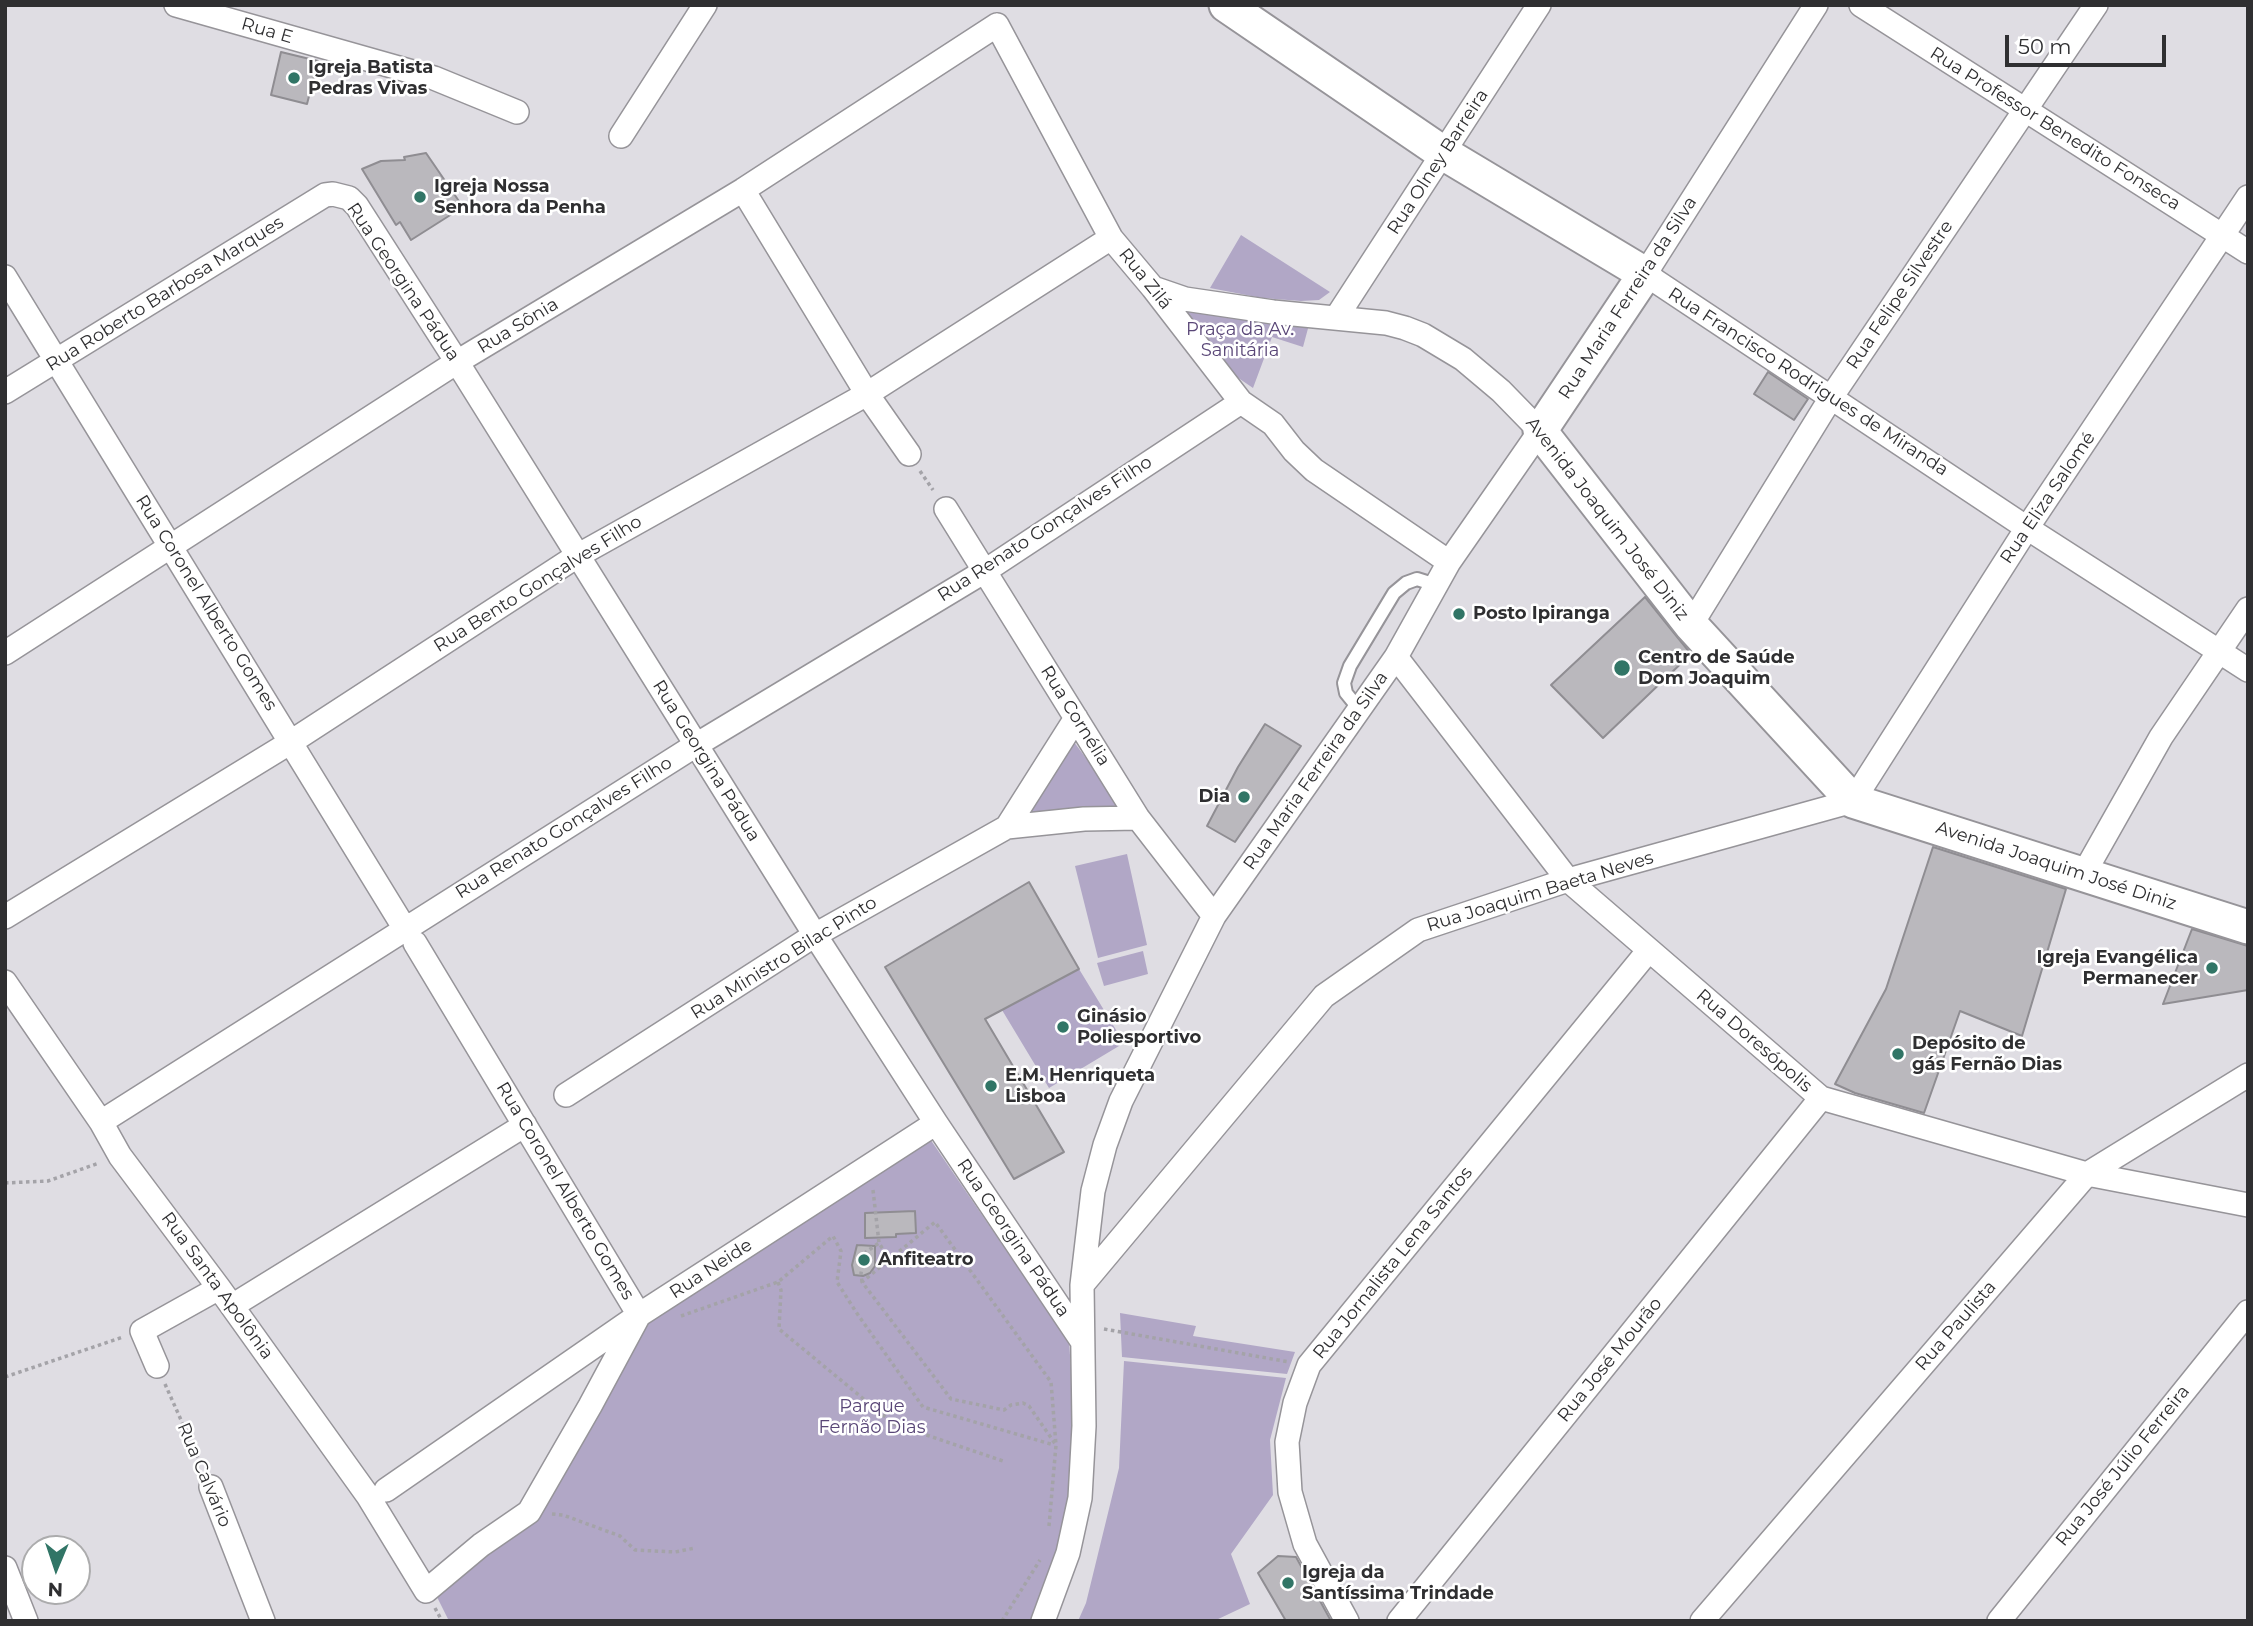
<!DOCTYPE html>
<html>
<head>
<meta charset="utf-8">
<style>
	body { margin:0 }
	#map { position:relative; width:2253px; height:1626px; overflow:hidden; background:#dfdde3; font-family:Montserrat,sans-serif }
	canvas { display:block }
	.frame { position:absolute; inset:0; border:7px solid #2f2f31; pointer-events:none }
	.north { position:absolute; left:21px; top:1535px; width:70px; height:70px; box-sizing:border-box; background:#fff; border:2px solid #acacad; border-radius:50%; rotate:182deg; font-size:19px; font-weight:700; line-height:28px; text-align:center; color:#2f2f31 }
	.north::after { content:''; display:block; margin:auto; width:24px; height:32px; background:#317566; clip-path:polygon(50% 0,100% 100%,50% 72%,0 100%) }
	.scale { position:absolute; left:2005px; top:35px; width:161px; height:32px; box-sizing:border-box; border:4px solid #2f2f31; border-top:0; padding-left:9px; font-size:21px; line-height:24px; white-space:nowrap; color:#2f2f31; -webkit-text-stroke:5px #fff; paint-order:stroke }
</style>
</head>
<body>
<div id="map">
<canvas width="2253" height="1626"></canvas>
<div class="frame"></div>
<div class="north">N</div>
<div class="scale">50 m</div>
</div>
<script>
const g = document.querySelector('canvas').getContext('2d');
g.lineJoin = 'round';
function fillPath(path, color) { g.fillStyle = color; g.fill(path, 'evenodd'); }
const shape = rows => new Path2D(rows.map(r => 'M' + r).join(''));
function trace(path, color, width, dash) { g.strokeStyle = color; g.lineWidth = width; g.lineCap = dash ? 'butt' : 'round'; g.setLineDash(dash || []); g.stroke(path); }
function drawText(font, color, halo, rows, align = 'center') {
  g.font = font + ' Montserrat,sans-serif'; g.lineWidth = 5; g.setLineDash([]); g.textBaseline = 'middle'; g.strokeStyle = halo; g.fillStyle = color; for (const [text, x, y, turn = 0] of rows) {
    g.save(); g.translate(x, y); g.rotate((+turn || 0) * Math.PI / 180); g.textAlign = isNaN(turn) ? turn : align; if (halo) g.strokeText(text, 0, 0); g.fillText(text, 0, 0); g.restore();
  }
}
fillPath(shape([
	[1241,235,1330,292,1319,300,1301,301,1262,298,1210,288],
	[1181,308,1310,321,1303,347,1272,337,1253,388,1234,375],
	[1074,742,1113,795,1117,804,1115,808,1023,821],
	[1127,854,1147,945,1098,958,1075,866],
	[1143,951,1148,974,1104,986,1097,963],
	[1079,969,1124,1043,1049,1088,1002,1010],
	[930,1139,1069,1342,1076,1434,1065,1541,1035,1621,449,1621,435,1593,526,1524,639,1329,750,1255],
	[1120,1313,1196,1326,1193,1336,1295,1352,1287,1374,1122,1357],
	[1124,1361,1286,1378,1270,1440,1273,1495,1231,1554,1250,1604,1214,1621,1078,1621,1086,1603,1119,1468]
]), '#b1a7c6');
const building = shape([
	[281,52,318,61,307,104,271,95,281,52],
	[426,153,463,207,411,240,400,222,396,225,362,169,381,161,405,160,404,157,426,153],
	[1768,372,1808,399,1794,420,1754,394,1768,372],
	[1645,597,1691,654,1603,738,1551,685,1645,597],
	[1265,724,1301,746,1235,842,1207,826,1238,767,1265,724],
	[1933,847,2066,889,2022,1036,1960,1011,1924,1113,1855,1093,1835,1084,1886,989,1933,847],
	[1029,882,1079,969,985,1019,1064,1152,1014,1179,885,967,1029,882],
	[2192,929,2248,946,2248,990,2163,1004,2192,929],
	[915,1211,916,1233,896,1234,896,1237,865,1238,865,1213,915,1211],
	[857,1245,875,1246,875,1266,870,1273,863,1276,854,1275,852,1265,857,1245],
	[1278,1556,1296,1557,1331,1621,1286,1621,1258,1573,1278,1556]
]);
fillPath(building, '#bab8bd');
trace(building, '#8f8d92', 2);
const lane = shape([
	[1359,709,1346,693,1344,683,1350,666,1394,593,1406,583,1417,579,1436,585]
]);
const street = shape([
	[176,5,434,78,517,112],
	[1816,5,1645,274,2027,528,2248,670],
	[1861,5,2248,252],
	[997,25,1111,238,1153,288,1241,402,1273,424,1294,451,1314,470,1449,562],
	[621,136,705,5],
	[743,190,867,394,909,454],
	[5,277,405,929],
	[1336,318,1539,5],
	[5,392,325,195,333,194,349,198,357,206,457,362,815,935,936,1123,1082,1341],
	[946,509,1138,818,1214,916],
	[1691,625,1832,396,2096,5],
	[5,653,457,362,743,190,997,25],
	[1396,657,1568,880,1821,1098,2087,1174,2248,1205],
	[1007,827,1076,718],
	[2083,875,2161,737,2248,609],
	[5,917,291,742,577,556,867,394,1111,238],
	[5,982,101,1122,120,1156,219,1288,368,1496,426,1591,481,1545,529,1512,590,1406,639,1315,415,943],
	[566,1095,815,935,1007,827,1084,819,1138,818],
	[101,1122,696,745,985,571,1241,402],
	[1082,1285,1324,996,1418,930,1568,880,1853,801,2027,528,2248,197],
	[232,1306,525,1125],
	[157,1366,142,1331,219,1288],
	[211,1487,263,1621],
	[386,1490,639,1315,936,1123],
	[5,1568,26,1621],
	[1043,1621,1068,1553,1080,1498,1084,1426,1082,1285,1093,1191,1105,1145,1121,1101,1214,916,1396,657,1449,562,1540,431,1501,391,1463,359,1423,335,1405,328,1386,323,1273,312,1185,299,1153,288],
	[1347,1621,1305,1544,1290,1492,1287,1442,1295,1403,1309,1365,1649,950],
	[1399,1621,1821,1098],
	[1702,1621,2087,1174,2248,1075],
	[1999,1621,2248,1312]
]);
const secondary = shape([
	[1226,5,1443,153,1645,274,1540,431,1691,625,1853,801,2248,927]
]);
trace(lane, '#969499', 16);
trace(street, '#969499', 26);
trace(secondary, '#969499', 37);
trace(shape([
	[920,471,933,490],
	[5,1183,48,1181,99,1163],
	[873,1190,879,1243,889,1259],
	[778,1282,781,1290,779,1329,894,1424,1006,1462],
	[862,1282,861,1273,866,1252,879,1243],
	[681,1316,778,1282,833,1236,841,1251,837,1282,856,1312,923,1407,1054,1445],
	[1104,1329,1289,1362],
	[5,1377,123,1337],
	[165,1384,202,1467],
	[552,1514,563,1515,620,1536,635,1550,675,1552,695,1548],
	[1049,1526,1056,1445,1051,1382,935,1222,862,1282,951,1399,1004,1410,1011,1405,1023,1403,1029,1406,1056,1445],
	[435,1608,442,1621],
	[1002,1621,1040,1560]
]), '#a4a3a8', 3.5, [3.5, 3.5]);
trace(lane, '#fff', 12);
trace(street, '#fff', 23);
trace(secondary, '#fff', 33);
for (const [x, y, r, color] of [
	[294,78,7,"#317566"],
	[420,197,7,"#317566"],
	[1459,614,7,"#317566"],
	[1622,668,9,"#317566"],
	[1244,797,7,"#317566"],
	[2212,968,7,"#317566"],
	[1063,1027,7,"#317566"],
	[1898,1054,7,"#317566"],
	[991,1086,7,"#317566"],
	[864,1260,7,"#317566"],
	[1288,1583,7,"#317566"]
]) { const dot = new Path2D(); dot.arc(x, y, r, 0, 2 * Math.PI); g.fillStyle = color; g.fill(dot); trace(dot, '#fff', 2.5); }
drawText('18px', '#2f2f31', '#fff', [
	["Rua E",267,31,16],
	["Rua Professor Benedito Fonseca",2055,129,32],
	["Rua Olney Barreira",1438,162,-57],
	["Rua Zilá",1145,279,51],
	["Rua Georgina Pádua",403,282,56],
	["Rua Roberto Barbosa Marques",165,294,-32],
	["Rua Felipe Silvestre",1900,295,-56],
	["Rua Maria Ferreira da Silva",1628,298,-57],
	["Rua Sônia",518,326,-31],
	["Rua Francisco Rodrigues de Miranda",1808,382,33],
	["Rua Eliza Salomé",2048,498,-56],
	["Avenida Joaquim José Diniz",1607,519,52],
	["Rua Renato Gonçalves Filho",1045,529,-33],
	["Rua Bento Gonçalves Filho",538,584,-32],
	["Rua Coronel Alberto Gomes",206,603,58],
	["Rua Cornélia",1075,716,58],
	["Rua Georgina Pádua",706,761,58],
	["Rua Maria Ferreira da Silva",1316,771,-55],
	["Rua Renato Gonçalves Filho",564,828,-32],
	["Avenida Joaquim José Diniz",2056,866,18],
	["Rua Joaquim Baeta Neves",1540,892,-17],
	["Rua Ministro Bilac Pinto",784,958,-32],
	["Rua Doresópolis",1754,1041,41],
	["Rua Coronel Alberto Gomes",565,1191,59],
	["Rua Georgina Pádua",1013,1238,56],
	["Rua Jornalista Lena Santos",1393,1263,-51],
	["Rua Neide",711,1269,-33],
	["Rua Santa Apolônia",217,1286,54],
	["Rua Paulista",1956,1326,-49],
	["Rua José Mourão",1610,1360,-51],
	["Rua José Júlio Ferreira",2123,1466,-51],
	["Rua Calvário",204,1475,67]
]);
drawText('bold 18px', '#2f2f31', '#fff', [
	["Igreja Batista",308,68],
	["Pedras Vivas",308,89],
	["Igreja Nossa",434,187],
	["Senhora da Penha",434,208],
	["Posto Ipiranga",1473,614],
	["Centro de Saúde",1638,658],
	["Dom Joaquim",1638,679],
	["Dia",1230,797,"right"],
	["Igreja Evangélica",2198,958,"right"],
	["Permanecer",2198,979,"right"],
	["Ginásio",1077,1017],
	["Poliesportivo",1077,1038],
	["Depósito de",1912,1044],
	["gás Fernão Dias",1912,1065],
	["E.M. Henriqueta",1005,1076],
	["Lisboa",1005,1097],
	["Anfiteatro",878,1260],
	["Igreja da",1302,1573],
	["Santíssima Trindade",1302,1594]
], 'left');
drawText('18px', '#594677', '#fff', [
	["Praça da Av.",1240,330],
	["Sanitária",1240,351],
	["Parque",872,1407],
	["Fernão Dias",872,1428]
]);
</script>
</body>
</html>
